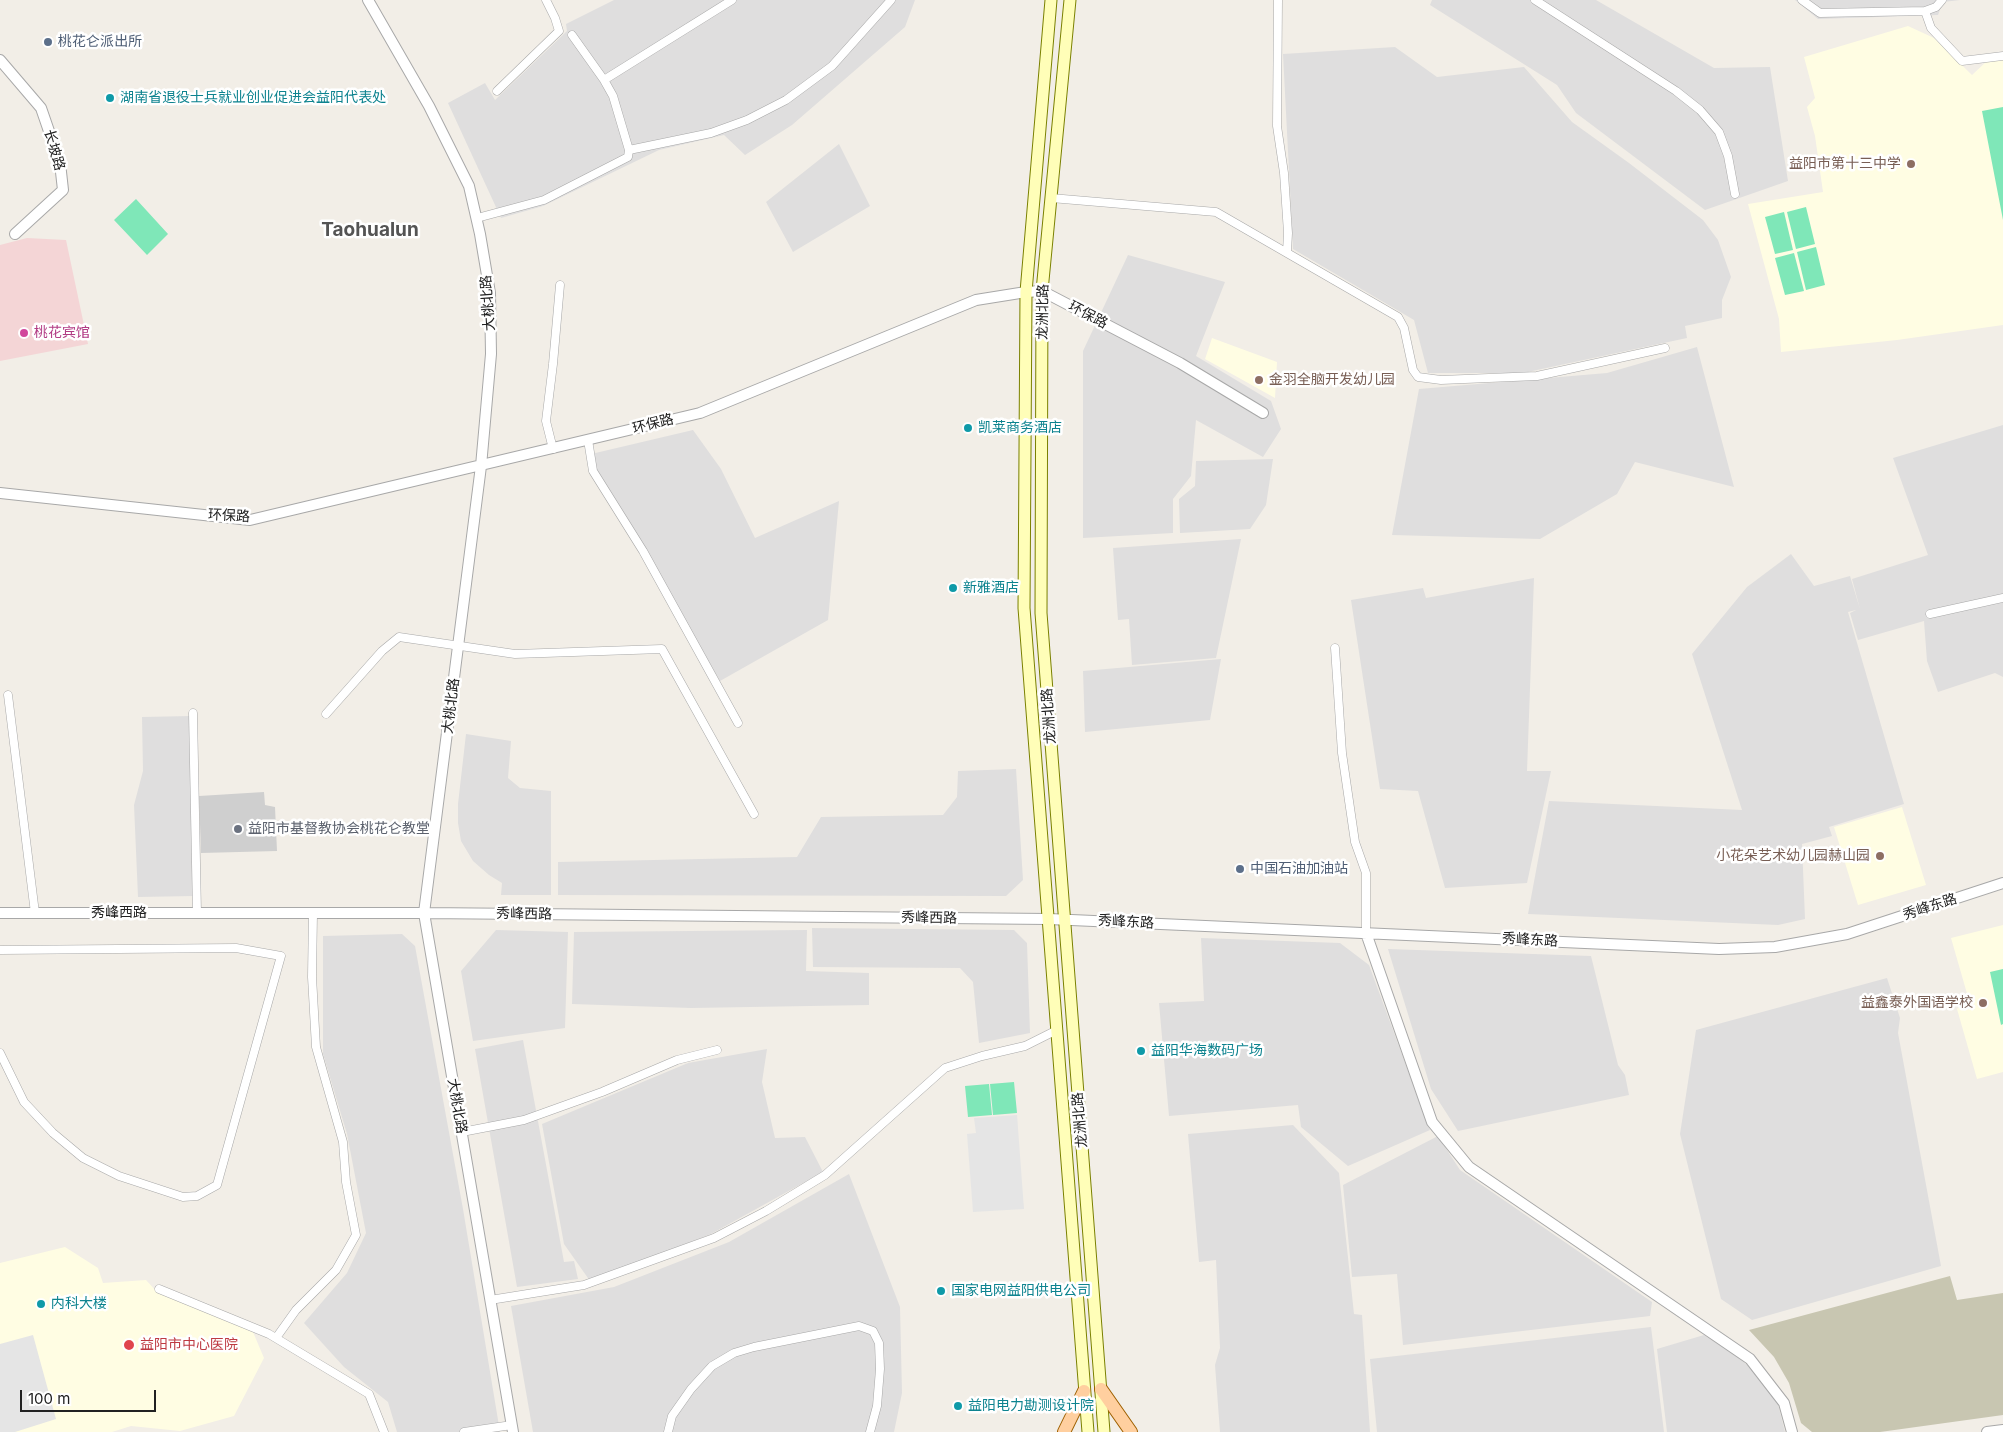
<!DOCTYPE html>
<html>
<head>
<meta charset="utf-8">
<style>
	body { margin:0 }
	#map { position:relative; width:2003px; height:1432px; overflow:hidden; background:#f2eee7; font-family:Inter,sans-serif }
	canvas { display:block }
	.scale { position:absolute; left:20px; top:1390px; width:136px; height:22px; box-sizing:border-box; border:2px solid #212121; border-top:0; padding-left:6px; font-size:15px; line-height:18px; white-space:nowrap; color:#212121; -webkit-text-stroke:4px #fff; paint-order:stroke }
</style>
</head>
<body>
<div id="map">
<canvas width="2003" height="1432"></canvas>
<div class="scale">100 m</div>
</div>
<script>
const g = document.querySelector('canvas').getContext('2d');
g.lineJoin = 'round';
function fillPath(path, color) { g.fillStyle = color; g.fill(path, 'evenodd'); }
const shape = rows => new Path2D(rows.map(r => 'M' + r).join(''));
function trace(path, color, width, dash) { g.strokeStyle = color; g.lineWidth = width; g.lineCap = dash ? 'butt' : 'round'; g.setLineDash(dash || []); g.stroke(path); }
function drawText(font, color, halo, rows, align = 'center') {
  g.font = font + ' Inter,"Noto Sans SC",sans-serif'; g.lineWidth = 5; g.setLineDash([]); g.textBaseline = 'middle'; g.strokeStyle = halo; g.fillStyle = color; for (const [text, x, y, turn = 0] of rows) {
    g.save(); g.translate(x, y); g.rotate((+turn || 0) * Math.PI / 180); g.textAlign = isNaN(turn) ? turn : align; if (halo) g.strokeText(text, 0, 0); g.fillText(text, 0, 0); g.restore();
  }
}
fillPath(shape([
	[614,0,915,0,905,27,792,125,745,155,724,135,659,150,543,206,501,218,448,103,485,83,495,100,567,31,566,24],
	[1432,0,1596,0,1714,68,1770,67,1788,181,1705,210,1576,113,1557,85,1430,5],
	[1795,0,1960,0,1943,2,1938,15,1818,19],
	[1395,47,1437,77,1524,67,1572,122,1629,163,1703,220,1718,240,1731,277,1722,300,1722,318,1685,326,1687,338,1523,373,1428,373,1414,320,1293,249,1283,54],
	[839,144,870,206,793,252,766,202],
	[1128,255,1225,282,1196,356,1271,401,1281,429,1263,457,1196,420,1191,476,1173,499,1173,533,1083,538,1083,351],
	[1697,347,1734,487,1635,462,1617,494,1540,539,1392,535,1419,389,1607,373],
	[2003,425,2003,677,1995,673,1938,692,1927,661,1924,621,1858,640,1850,613,1856,610,1848,612,1904,804,1829,827,1832,836,1802,844,1805,919,1778,925,1528,914,1549,801,1742,810,1692,654,1747,587,1791,554,1814,586,1850,576,1860,609,1852,579,1928,555,1893,458],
	[693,430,721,469,755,538,839,501,828,620,720,681,587,455],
	[1273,459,1266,505,1250,529,1180,533,1179,499,1195,486,1196,461],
	[1241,539,1216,658,1132,665,1129,619,1118,620,1113,548],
	[1534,578,1527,771,1551,771,1527,883,1445,888,1418,791,1380,789,1351,600,1423,588,1426,598],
	[1221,659,1210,720,1085,732,1083,671],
	[191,716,194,896,138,897,134,805,143,771,142,717],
	[466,734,511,741,508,778,520,788,551,791,551,895,501,895,502,883,489,875,473,861,461,841,458,823,458,804],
	[1016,769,1023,880,1006,896,558,895,558,862,797,857,821,817,943,815,957,797,958,771],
	[812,928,1014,930,1027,943,1030,1033,979,1043,973,982,960,968,813,967],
	[496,930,568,932,565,1028,473,1041,461,971],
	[807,930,806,971,869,973,869,1005,691,1008,572,1004,574,932],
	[402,934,415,946,463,1209,500,1432,397,1432,388,1402,344,1367,304,1323,347,1273,366,1233,347,1134,323,1054,323,936],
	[1201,938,1340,943,1369,965,1430,1130,1348,1166,1301,1127,1298,1105,1169,1116,1159,1003,1204,1001],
	[1388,949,1591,956,1618,1065,1625,1075,1629,1095,1458,1131,1431,1089],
	[1887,978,1900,1018,1898,1033,1941,1266,1752,1320,1721,1299,1680,1134,1696,1030],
	[523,1040,564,1262,574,1261,578,1279,517,1287,475,1049],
	[767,1049,762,1082,775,1138,805,1137,823,1172,711,1234,590,1281,564,1244,542,1124,688,1063],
	[1293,1125,1339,1173,1354,1314,1362,1315,1370,1432,1220,1432,1215,1365,1220,1348,1216,1260,1199,1262,1188,1134],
	[1438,1136,1460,1170,1652,1302,1650,1316,1403,1345,1397,1274,1352,1277,1343,1185],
	[849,1174,900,1307,902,1393,894,1432,533,1432,511,1306,614,1287,729,1242],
	[1651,1327,1664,1432,1377,1432,1370,1359],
	[1704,1335,1737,1356,1760,1377,1778,1404,1785,1432,1667,1432,1657,1349]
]), '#dfdede');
fillPath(shape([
	[27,238,66,240,88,344,0,361,0,245]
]), '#f4d5d6');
fillPath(shape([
	[1908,26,1934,38,1972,75,1987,61,2003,58,2003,325,1897,340,1781,352,1779,319,1748,204,1823,192,1815,136,1807,107,1815,98,1804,57],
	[1212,338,1277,362,1275,398,1205,359],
	[1902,807,1926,885,1858,905,1834,827],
	[2003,925,2003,1072,1977,1079,1957,1009,1968,997,1951,938],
	[65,1247,98,1268,103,1283,146,1280,157,1292,253,1332,264,1358,234,1416,180,1431,131,1426,112,1432,0,1432,0,1263]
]), '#fffde3');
fillPath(shape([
	[264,792,265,805,275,807,277,851,201,853,199,796]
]), '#cfcfcf');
fillPath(shape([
	[1950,1276,1957,1300,2003,1293,2003,1415,1880,1432,1812,1432,1801,1423,1789,1383,1774,1357,1749,1330]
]), '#c8c6b1');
fillPath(shape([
	[2003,107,2003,220,1982,111],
	[136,199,168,234,147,255,114,220],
	[1806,207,1815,244,1796,249,1787,212],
	[1784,212,1793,250,1775,254,1765,217],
	[1816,247,1825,285,1806,290,1797,252],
	[1794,253,1804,291,1785,295,1775,258],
	[2003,969,2003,1024,2001,1025,1990,972],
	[1014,1082,1017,1113,993,1115,990,1084],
	[989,1084,992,1115,968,1117,965,1086]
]), '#7fe7b8');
fillPath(shape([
	[1017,1115,1024,1209,973,1212,967,1134,976,1133,974,1118],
	[33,1335,56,1419,15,1432,0,1432,0,1344]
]), '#e5e5e5');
const minor = shape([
	[1278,0,1277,126,1284,173,1288,233,1287,252],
	[1535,0,1676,91,1700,110,1719,132,1728,156,1735,194],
	[1802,0,1820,13,1925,11,1936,7,1942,0],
	[1925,11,1931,28,1962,61,2003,56],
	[604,80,732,0],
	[497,91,559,31,555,18,546,0],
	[629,150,711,133,747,120,786,100,832,66,891,0],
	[1051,198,1216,212,1398,317,1404,328,1413,370,1418,377,1441,380,1537,376,1665,348],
	[477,218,544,200,628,157,629,150,613,96,604,80,572,35],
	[588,440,593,471,643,551,738,723],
	[553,449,546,421,553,364,560,285],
	[1930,614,2003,598],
	[1335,648,1342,753,1355,842,1366,873,1366,933],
	[8,695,35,913],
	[193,713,197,913],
	[326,714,382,651,399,637,515,654,662,649,754,814],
	[0,950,236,948,281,956,217,1185,197,1196,183,1197,119,1176,83,1158,53,1133,24,1102,0,1053],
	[462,1132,524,1120,602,1092,677,1060,717,1050],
	[159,1289,269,1334,369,1394,384,1432],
	[490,1300,584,1285,714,1238,766,1211,825,1175,945,1068,982,1056,1025,1046,1057,1030],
	[276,1338,296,1310,336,1270,356,1235,346,1182,343,1142,316,1047,312,977,313,913],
	[464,1432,512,1425],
	[668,1432,672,1416,691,1389,712,1366,734,1353,754,1347,859,1326,873,1331,879,1343,880,1369,877,1406,870,1432]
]);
const tertiary = shape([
	[368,0,429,106,469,186,480,234,490,293,491,354,481,466,424,913,513,1432],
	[0,60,41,108,60,163,63,190,15,234],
	[0,493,250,520,700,413,976,300,1026,292,1042,291,1180,363,1263,413],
	[0,913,424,913,1049,919,1719,949,1775,947,1847,934,2003,883],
	[1366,933,1432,1122,1469,1167,1750,1359,1784,1403,1792,1432],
	[1987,1432,2003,1430]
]);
const secondary = shape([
	[1051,0,1026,292,1024,608,1088,1432],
	[1070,0,1042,291,1041,613,1104,1432]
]);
const primary = shape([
	[1101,1389,1131,1432],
	[1064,1432,1084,1391]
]);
trace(minor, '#a8a8a8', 9);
trace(tertiary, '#a8a8a8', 12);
trace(secondary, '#7a8000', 13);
trace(primary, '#9e6000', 14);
trace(minor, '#fff', 8);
trace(tertiary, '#fff', 10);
trace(secondary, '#fffeb8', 11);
trace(primary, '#ffcf9f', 12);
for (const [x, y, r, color] of [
	[48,42,5,"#5c6f8a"],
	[110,98,5,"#0f9aa8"],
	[1911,164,5,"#8d6e63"],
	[24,333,5,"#d1479c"],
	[1259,380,5,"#8d6e63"],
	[968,428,5,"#0f9aa8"],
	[953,588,5,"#0f9aa8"],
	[238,829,5,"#6b7280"],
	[1880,856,5,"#8d6e63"],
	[1240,869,5,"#5c6f8a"],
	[1983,1003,5,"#8d6e63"],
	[1141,1051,5,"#0f9aa8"],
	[941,1291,5,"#0f9aa8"],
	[41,1304,5,"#0f9aa8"],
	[129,1345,6,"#e0444e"],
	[958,1406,5,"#0f9aa8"]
]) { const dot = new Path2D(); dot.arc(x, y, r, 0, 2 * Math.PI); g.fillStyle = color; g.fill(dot); trace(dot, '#fff', 2); }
drawText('14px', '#4e5e75', '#fff', [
	["桃花仑派出所",58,42],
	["中国石油加油站",1250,869]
], 'left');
drawText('14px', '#0d838f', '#fff', [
	["湖南省退役士兵就业创业促进会益阳代表处",120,98],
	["凯莱商务酒店",978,428],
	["新雅酒店",963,588],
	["益阳华海数码广场",1151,1051],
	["国家电网益阳供电公司",951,1291],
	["内科大楼",51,1304],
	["益阳电力勘测设计院",968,1406]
], 'left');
drawText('14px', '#212121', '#fff', [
	["长坡路",54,150,74],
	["大桃北路",488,303,-94],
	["龙洲北路",1043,312,-89],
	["环保路",1088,315,28],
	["环保路",653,424,-14],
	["环保路",229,516,3],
	["大桃北路",451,706,-83],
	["龙洲北路",1049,716,-94],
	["秀峰东路",1930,907,-18],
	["秀峰西路",119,913],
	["秀峰西路",524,914,1],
	["秀峰西路",929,918,1],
	["秀峰东路",1126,922,3],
	["秀峰东路",1530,940,3],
	["大桃北路",457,1106,80],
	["龙洲北路",1080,1120,-95]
]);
drawText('14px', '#785e54', '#fff', [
	["益阳市第十三中学",1901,164],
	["金羽全脑开发幼儿园",1269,380,"left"],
	["小花朵艺术幼儿园赫山园",1870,856],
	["益鑫泰外国语学校",1973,1003]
], 'right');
drawText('14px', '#b23c85', '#fff', [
	["桃花宾馆",34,333]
], 'left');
drawText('14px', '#5b616d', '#fff', [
	["益阳市基督教协会桃花仑教堂",248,829]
], 'left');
drawText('14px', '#be3a42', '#fff', [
	["益阳市中心医院",140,1345]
], 'left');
drawText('bold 19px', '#545454', '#fff', [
	["Taohualun",370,230]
]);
</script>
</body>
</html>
